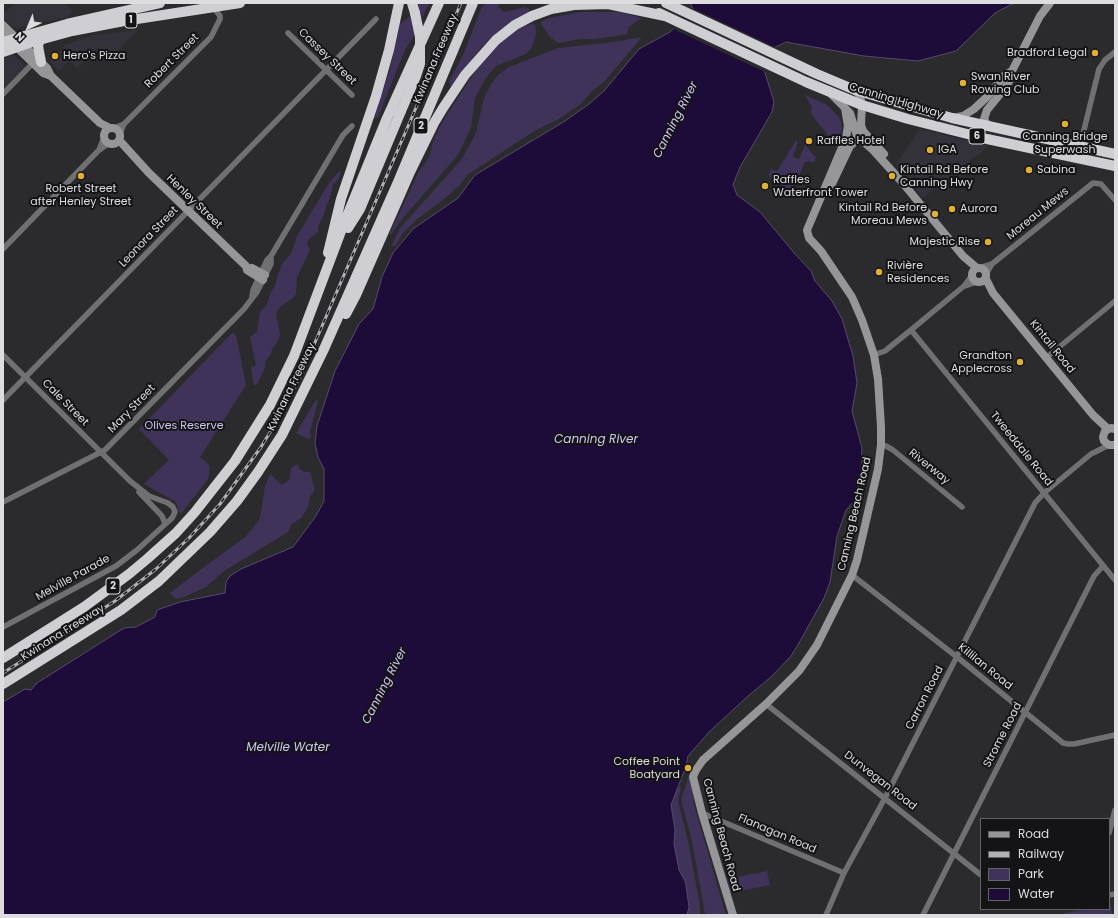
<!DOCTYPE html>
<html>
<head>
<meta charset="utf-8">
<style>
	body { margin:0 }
	#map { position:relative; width:1118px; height:918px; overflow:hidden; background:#2b2b2e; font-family:Poppins,sans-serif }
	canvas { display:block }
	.frame { position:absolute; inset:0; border:4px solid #dddcdf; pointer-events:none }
	.legend { position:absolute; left:980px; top:818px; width:130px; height:92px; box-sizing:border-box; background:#141315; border:1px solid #646366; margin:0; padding:5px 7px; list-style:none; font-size:12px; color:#dddcdf }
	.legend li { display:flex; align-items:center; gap:8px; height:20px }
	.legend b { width:20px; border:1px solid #646366 }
	.north { position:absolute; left:8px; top:8px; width:40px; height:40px; -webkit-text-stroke:3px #141315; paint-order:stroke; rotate:224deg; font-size:11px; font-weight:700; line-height:16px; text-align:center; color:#dddcdf }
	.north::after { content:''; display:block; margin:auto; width:14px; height:18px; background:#dddcdf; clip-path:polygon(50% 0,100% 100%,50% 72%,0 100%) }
</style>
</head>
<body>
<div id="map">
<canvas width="1118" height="918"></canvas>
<div class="frame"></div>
<ul class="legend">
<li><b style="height:5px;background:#969699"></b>Road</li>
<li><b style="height:5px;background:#b1b0b3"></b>Railway</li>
<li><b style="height:11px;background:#3f3359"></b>Park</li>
<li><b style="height:11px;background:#1d0b39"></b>Water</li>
</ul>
<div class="north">N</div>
</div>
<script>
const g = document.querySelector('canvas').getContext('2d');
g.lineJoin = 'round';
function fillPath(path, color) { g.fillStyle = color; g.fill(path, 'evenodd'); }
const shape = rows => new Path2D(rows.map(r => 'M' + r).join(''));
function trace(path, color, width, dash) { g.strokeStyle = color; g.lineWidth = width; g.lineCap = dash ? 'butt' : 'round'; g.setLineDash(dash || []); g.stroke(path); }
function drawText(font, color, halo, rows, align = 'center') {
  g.font = font + ' Poppins,sans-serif'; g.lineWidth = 4; g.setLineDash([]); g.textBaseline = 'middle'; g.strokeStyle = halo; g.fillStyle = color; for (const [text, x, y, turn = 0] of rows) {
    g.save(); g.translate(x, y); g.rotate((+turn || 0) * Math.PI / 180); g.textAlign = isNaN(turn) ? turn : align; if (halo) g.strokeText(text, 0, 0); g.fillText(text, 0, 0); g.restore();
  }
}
fillPath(shape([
	[15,3,65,3,73,11,68,17,17,28,12,27,3,18,3,14],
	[138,30,109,60,97,48,78,68,69,61,59,71,50,62,51,60,65,45,77,40,94,35],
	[12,54,27,66,3,90,3,58],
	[920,129,929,131,989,146,923,198,896,164]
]), '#33313a');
fillPath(shape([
	[416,3,429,3,414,36,405,50,378,117,374,119,391,65,400,24,410,16,419,14],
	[485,3,500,3,498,7,504,12,525,7,529,9,530,13,497,32,480,49,451,87,449,81,463,55,481,9],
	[580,12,620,12,642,18,629,27,627,34,596,39,581,39,558,43,549,36,540,22,549,18],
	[535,24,536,33,532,47,526,54,496,66,485,79,475,98,471,128,458,155,402,219,390,236,390,233,419,171,429,157,433,142,440,126,468,82,489,52,512,32,527,25],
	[642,37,604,82,592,91,581,104,559,119,536,130,467,175,460,185,443,200,417,219,402,234,396,245,391,247,400,228,462,159,476,133,484,98,490,86,498,75,509,67,558,48,613,42],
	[805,95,826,104,839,117,841,122,842,129,839,139,836,145,811,114,811,111,812,107],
	[796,140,798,142,793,157,799,159,805,145,816,158,814,162,808,161,807,162,805,162,794,187,795,188,794,190,803,195,801,199,781,185,776,185,769,175,771,169,775,171,778,170],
	[339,171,341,172,339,178,333,185,330,198,327,204,325,212,318,227,318,232,308,240,307,244,310,250,297,277,296,294,293,298,280,307,276,314,280,335,278,341,272,349,271,354,265,362,265,368,258,383,254,386,251,367,255,366,256,365,250,337,257,332,260,312,267,304,271,292,275,286,278,274,281,269,281,266,292,252,297,236,329,183],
	[232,333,235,334,237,340,246,385,200,457,208,464,210,469,208,479,181,514,178,510,176,502,144,484,169,460,139,429],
	[316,400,318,401,310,432,311,437,310,439,306,438,296,433],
	[298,464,300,469,304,472,310,472,315,490,310,496,308,507,301,518,292,524,288,532,224,571,206,587,184,597,176,599,170,593,204,567,244,538,254,527,260,518,265,486,270,474,282,485,290,479,291,468],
	[691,769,693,770,691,776,694,805,726,915,705,915,702,896,691,837,681,800],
	[674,787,679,787,681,788,678,801,689,846,700,906,700,915,687,915,689,907,685,881,679,870,674,844,675,830,671,805,673,802],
	[767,871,770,885,730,893,727,879],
	[1109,905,1111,905,1112,915,1055,915,1087,909,1109,909]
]), '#3f3359');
const water = shape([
	[690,3,1014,3,995,13,956,51,918,61,864,56,786,42,767,51,763,66,774,102,772,112,740,167,733,185,737,195,760,212,795,254,811,271,815,281,832,301,842,319,853,356,857,383,852,411,862,448,861,472,855,500,846,510,837,536,830,582,824,598,800,641,791,656,771,677,748,696,709,732,688,756,686,766,671,805,675,830,674,844,679,870,685,881,686,885,689,907,687,915,3,915,3,702,25,689,31,690,37,683,124,628,136,627,155,617,157,610,180,602,225,593,226,582,230,576,241,569,293,547,316,516,324,501,324,469,318,457,315,443,317,426,335,371,359,324,373,309,382,277,393,253,413,229,458,198,475,175,565,121,589,104,604,91,639,49,670,32,694,10,690,3]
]);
fillPath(water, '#1d0b39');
trace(water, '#574a6b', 1);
fillPath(shape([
	[690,7,777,48,769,52,765,66,767,73,671,28,692,9]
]), '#2b2b2e');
trace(shape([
	[288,33,352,95],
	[3,94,35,61],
	[114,128,124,124],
	[120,134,124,124,211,37,220,19,220,16,213,7],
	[1080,146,1099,69,1105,60,1115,52],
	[99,150,104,137],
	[3,249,98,151,109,143],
	[979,268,992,264],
	[986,274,992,264,1093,183,1101,184,1115,200],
	[965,286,977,282],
	[252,297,253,290,267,260,271,256,343,135,352,126],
	[911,330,1115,580],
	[3,355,130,481,149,496,168,503,173,507,175,512,172,518,137,550,116,566,3,627],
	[874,355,885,351,911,330,964,286,972,275],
	[1046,358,1115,301],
	[3,400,376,19],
	[881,445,886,446,893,450,962,507],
	[139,492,162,516,165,524],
	[3,502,105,450,244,309,257,292,271,264,271,256],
	[852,575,957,657,1063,743,1068,744,1074,744,1115,735],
	[766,704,981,875],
	[702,813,844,873],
	[1109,833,1115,810],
	[1109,895,1115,894],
	[826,915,844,873,885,798,1035,503,1044,493,1091,454,1109,445],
	[923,915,1094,576,1103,566]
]), '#706f71', 5.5);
trace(shape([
	[3,25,41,62,47,68,51,76,75,99,100,123,110,128],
	[3,34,43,73,51,76],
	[855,90,860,96,862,105,861,125,863,131,884,154],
	[832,95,850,113,857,136,873,150,902,182,963,256,977,268],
	[953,118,963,116,974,109,987,97,1004,76,1012,71],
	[988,126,984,119,987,110,1005,88,1010,80,1012,71,1040,16,1050,3],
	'104 136a8 8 0 1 1 16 0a8 8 0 1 1-16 0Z',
	[119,140,149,173,246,266,247,270,263,280],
	[830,188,850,146,855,142,862,141],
	'972 275a7 7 0 1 1 14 0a7 7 0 1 1-14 0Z',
	[252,268,265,275],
	[986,279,993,293,1093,415,1108,429],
	[1115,429,1111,428,1105,431,1103,437,1104,441,1109,445,1115,445],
	[733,915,702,813,693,777,696,770,703,760,766,704,799,671,817,645,852,575,857,560,878,469,881,445,881,427,878,379,874,355,862,320,852,297,821,251,809,238,807,230,846,138,848,126,845,108]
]), '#969699', 8);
trace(shape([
	[412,3,415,13],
	[666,3,817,74,855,90,952,118,1115,154],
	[659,13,806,82,862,105,908,119,987,139,1115,166],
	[40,39,38,46,41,62],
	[3,42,67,24,160,3],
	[3,52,32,42,72,31,124,21,240,3],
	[348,228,360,209,401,111],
	[328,253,341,199,376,96,389,50,399,3],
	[346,314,356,295,410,172,434,123,443,108,465,75,496,40,515,25,532,16,551,9,574,5,608,4,665,16],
	[3,658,84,607,129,574,147,559,176,533,195,512,235,461,270,405,294,356,343,226,387,118,439,3],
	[3,684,121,610,159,581,210,532,237,501,258,472,282,435,324,349,398,182,473,3]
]), '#cfced3', 10);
const rail = shape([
	[3,673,115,601,156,569,189,538,220,504,261,447,283,411,304,368,461,3]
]);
trace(rail, '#b1b0b3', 3);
trace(rail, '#141315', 1.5, [4.5]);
trace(shape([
	[401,111,416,76,420,64,420,37,415,13]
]), '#cfced3', 10);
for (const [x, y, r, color] of [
	[1095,53,4,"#dfb034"],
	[55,56,4,"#dfb034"],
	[963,83,4,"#dfb034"],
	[1065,124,4,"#dfb034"],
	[809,141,4,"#dfb034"],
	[930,150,4,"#dfb034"],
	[1029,170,4,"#dfb034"],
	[81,176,4,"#dfb034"],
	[892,176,4,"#dfb034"],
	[765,186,4,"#dfb034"],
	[952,209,4,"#dfb034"],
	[935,214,4,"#dfb034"],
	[988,242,4,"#dfb034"],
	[879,272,4,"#dfb034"],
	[1020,362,4,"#dfb034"],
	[688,768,4,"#dfb034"]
]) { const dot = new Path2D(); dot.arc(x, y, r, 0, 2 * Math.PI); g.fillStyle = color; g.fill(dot); trace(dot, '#141315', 1.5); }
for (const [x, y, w] of [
	[131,20,12],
	[421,126,14],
	[977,136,16],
	[113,586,14]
]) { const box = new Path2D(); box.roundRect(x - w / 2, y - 8, w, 16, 3); g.fillStyle = '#141315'; g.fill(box); trace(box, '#dddcdf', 1); }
drawText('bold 10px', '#dddcdf', null, [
	["1",131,20],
	["2",421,126],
	["6",977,136],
	["2",113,586]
]);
drawText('11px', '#dddcdf', '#141315', [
	["Bradford Legal",1087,53,"right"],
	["Hero's Pizza",63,56],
	["Swan River",971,77],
	["Rowing Club",971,90],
	["Canning Bridge",1065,137,"center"],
	["Superwash",1065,150,"center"],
	["Raffles Hotel",817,141],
	["IGA",938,150],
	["Kintail Rd Before",900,170],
	["Canning Hwy",900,183],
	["Sabina",1037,170],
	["Raffles",773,180],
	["Waterfront Tower",773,193],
	["Robert Street",81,189,"center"],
	["after Henley Street",81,202,"center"],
	["Kintail Rd Before",927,208,"right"],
	["Moreau Mews",927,221,"right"],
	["Aurora",960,209],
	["Majestic Rise",980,242,"right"],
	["Rivière",887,266],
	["Residences",887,279],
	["Grandton",1012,356,"right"],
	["Applecross",1012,369,"right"],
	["Coffee Point",680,762,"right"],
	["Boatyard",680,775,"right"]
], 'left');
drawText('11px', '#dddcdf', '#141315', [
	["Cassey Street",327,57,44],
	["Kwinana Freeway",436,59,-67],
	["Robert Street",172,61,-45],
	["Canning Highway",896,101,17],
	["Henley Street",194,202,44],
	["Moreau Mews",1038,214,-39],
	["Leonora Street",149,237,-46],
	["Kintail Road",1052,347,51],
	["Kwinana Freeway",292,387,-64],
	["Cale Street",65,403,45],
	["Mary Street",132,409,-46],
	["Tweeddale Road",1021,449,51],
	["Riverway",929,467,39],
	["Canning Beach Road",855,514,-77],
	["Melville Parade",73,578,-29],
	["Kwinana Freeway",63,633,-32],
	["Killilan Road",985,667,39],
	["Carron Road",925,698,-63],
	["Strome Road",1003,735,-63],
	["Dunvegan Road",880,781,38],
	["Flanagan Road",777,834,23],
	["Canning Beach Road",721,835,75]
]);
drawText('11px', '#d0c3f4', '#141315', [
	["Olives Reserve",184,426]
]);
drawText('italic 12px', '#d0c4f4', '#141315', [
	["Canning River",676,120,-63],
	["Canning River",596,440],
	["Canning River",385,686,-63],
	["Melville Water",288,748]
]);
</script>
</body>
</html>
